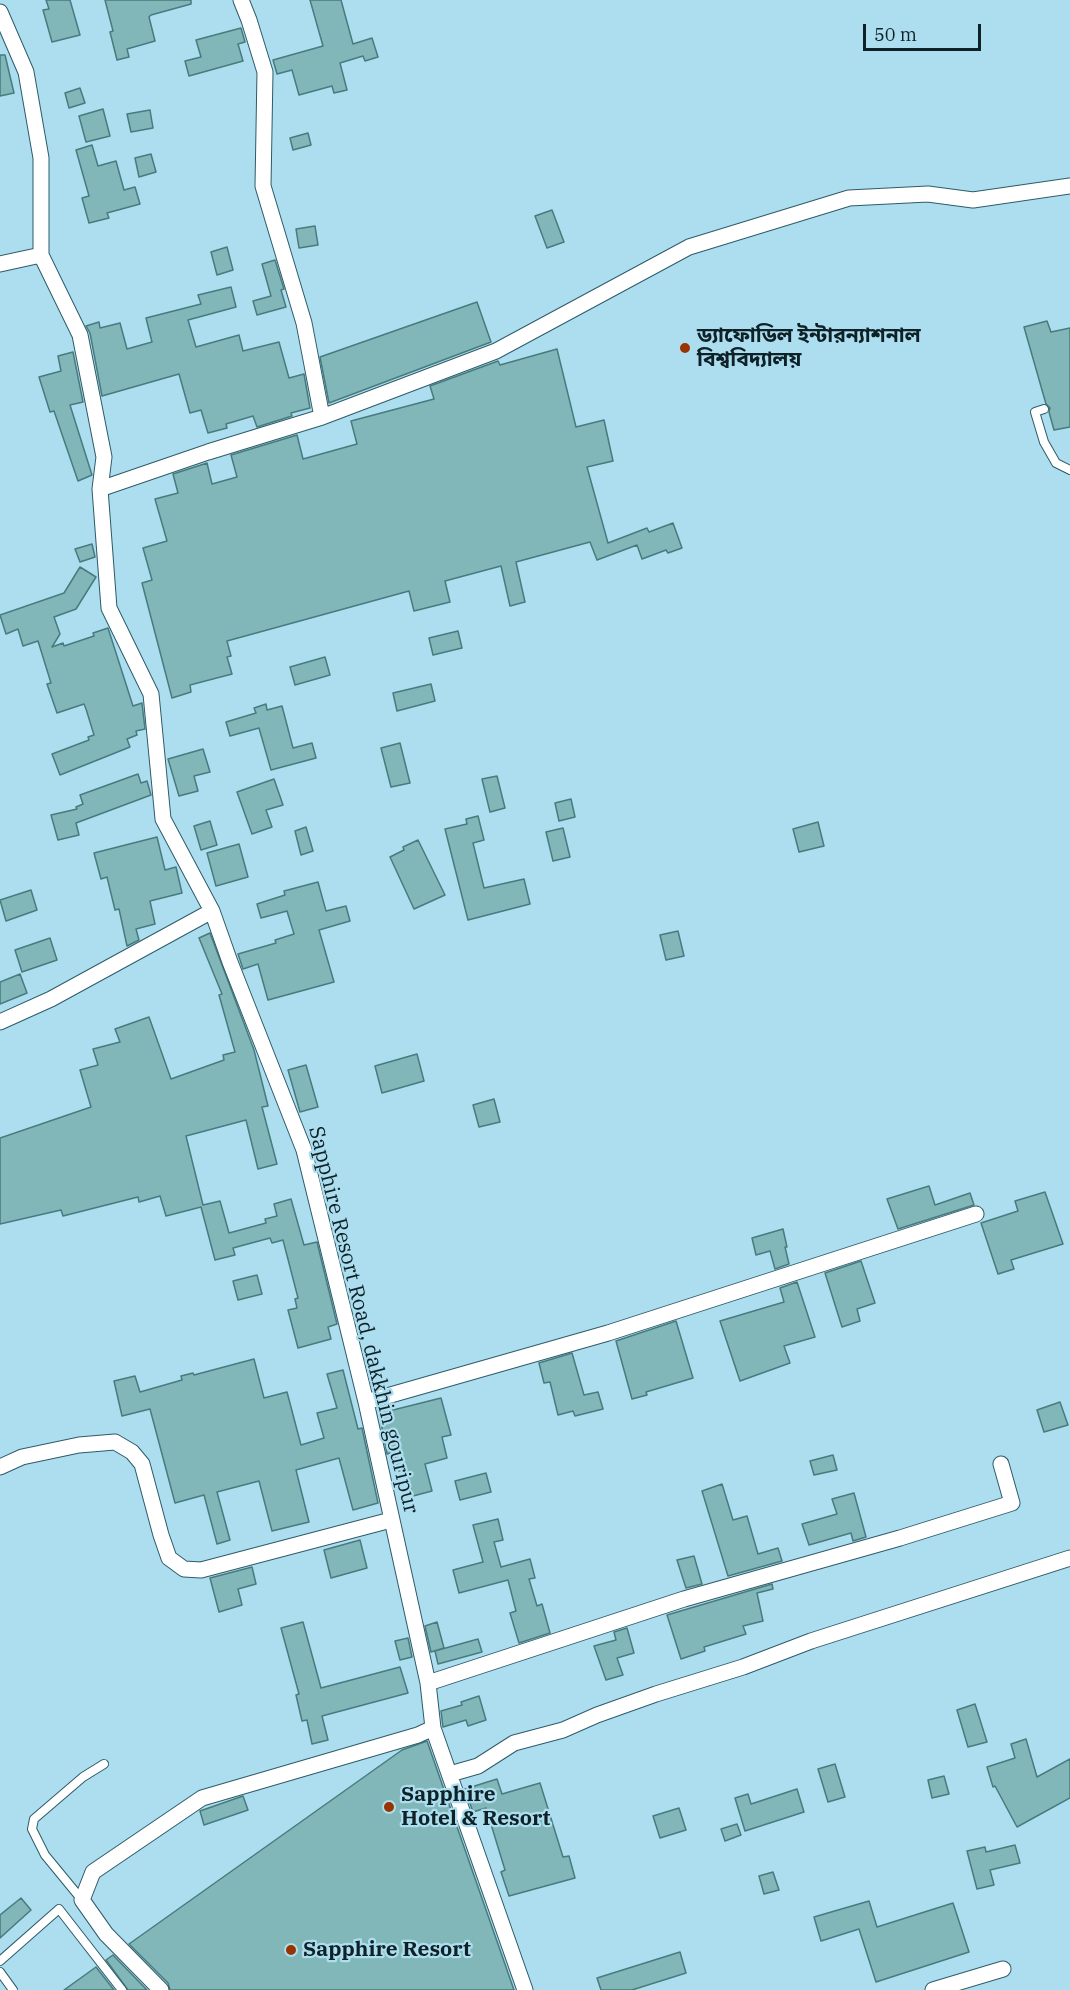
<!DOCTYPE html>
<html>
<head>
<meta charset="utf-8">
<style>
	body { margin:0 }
	#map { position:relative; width:1070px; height:1990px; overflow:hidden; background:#addeef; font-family:"IBM Plex Serif",serif }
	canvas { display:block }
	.scale { position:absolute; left:863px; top:24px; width:118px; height:27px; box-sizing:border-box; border:3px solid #0e2127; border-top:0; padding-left:8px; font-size:18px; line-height:21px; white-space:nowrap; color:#0e2127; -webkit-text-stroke:4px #addeef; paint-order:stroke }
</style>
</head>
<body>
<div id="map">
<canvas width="1070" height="1990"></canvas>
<div class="scale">50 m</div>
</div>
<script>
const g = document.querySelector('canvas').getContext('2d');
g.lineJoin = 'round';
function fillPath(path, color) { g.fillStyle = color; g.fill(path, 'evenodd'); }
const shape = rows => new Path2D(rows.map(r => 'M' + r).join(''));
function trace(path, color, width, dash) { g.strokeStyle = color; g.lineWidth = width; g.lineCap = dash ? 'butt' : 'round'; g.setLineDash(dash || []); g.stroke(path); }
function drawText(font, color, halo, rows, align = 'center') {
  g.font = font + ' "IBM Plex Serif","Noto Sans Bengali",serif'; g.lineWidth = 4.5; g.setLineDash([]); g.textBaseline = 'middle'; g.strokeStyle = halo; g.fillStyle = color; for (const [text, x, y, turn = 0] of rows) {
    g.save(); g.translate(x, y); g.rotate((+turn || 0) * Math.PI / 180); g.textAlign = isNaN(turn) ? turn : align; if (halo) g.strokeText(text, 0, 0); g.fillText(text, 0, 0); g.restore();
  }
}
const building = shape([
	[46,0,70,0,80,35,52,42,43,10,49,9,46,0],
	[105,0,191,0,191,4,151,15,149,17,155,41,127,49,129,57,117,60,110,32,113,31,105,0],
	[310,0,341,0,353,44,372,38,378,57,365,61,363,56,340,63,347,90,334,93,332,86,299,95,292,70,277,74,273,60,323,46,310,0],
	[241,28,245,42,238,44,243,61,189,76,185,61,201,57,196,40,241,28],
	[0,55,5,55,14,93,0,96,0,55],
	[80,88,85,103,69,108,65,93,80,88],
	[103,109,110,136,86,142,79,116,103,109],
	[150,110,153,128,131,132,127,114,150,110],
	[308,133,311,145,293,150,290,138,308,133],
	[92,145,98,166,116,161,124,190,135,187,140,204,107,213,109,218,89,223,82,198,89,196,76,150,92,145],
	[151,154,156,172,139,177,135,158,151,154],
	[552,210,564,242,547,248,535,216,552,210],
	[315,226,318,245,299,248,296,229,315,226],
	[227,247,233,270,217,275,211,252,227,247],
	[275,260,284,289,281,290,286,307,257,315,253,301,271,296,262,264,275,260],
	[231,287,236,307,188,320,196,347,239,335,243,351,279,342,289,378,304,374,310,408,291,413,292,416,257,427,253,416,226,424,227,428,208,433,201,410,190,413,179,374,102,396,90,333,86,326,99,322,100,328,120,323,127,349,152,342,146,318,201,304,198,295,231,287],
	[477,302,491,342,329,403,320,357,477,302],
	[1047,321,1051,332,1070,328,1070,427,1054,430,1049,412,1050,408,1046,404,1024,327,1047,321],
	[557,349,576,427,604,420,613,461,587,467,608,543,647,528,649,532,673,523,682,548,668,553,666,550,642,559,637,545,597,560,590,542,516,562,525,602,510,606,501,566,445,581,450,602,414,611,409,591,227,641,231,656,227,657,232,674,190,685,191,692,172,698,142,583,152,580,143,548,167,541,155,499,178,493,173,474,207,463,212,484,237,477,231,455,297,435,303,459,357,444,351,421,434,399,430,386,498,361,500,365,557,349],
	[73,352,83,402,70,405,92,475,78,481,54,411,50,412,39,377,61,371,58,356,73,352],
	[92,544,95,557,80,562,75,549,92,544],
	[80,567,96,577,76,609,54,617,60,634,52,647,63,643,64,646,94,636,93,633,108,628,133,706,142,703,145,729,136,731,137,735,127,739,130,747,60,775,52,754,89,740,88,737,94,735,86,709,84,704,57,713,47,684,51,683,38,641,23,646,18,629,6,634,0,615,64,593,80,567],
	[458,631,462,648,433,655,429,638,458,631],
	[325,657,330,675,295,685,290,667,325,657],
	[431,684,435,701,397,711,393,693,431,684],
	[266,704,267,710,282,706,293,748,312,743,316,758,271,770,259,728,230,736,226,722,256,713,254,708,266,704],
	[400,743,410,783,391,787,381,748,400,743],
	[203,749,210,772,194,776,198,791,179,796,168,759,203,749],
	[138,774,141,783,147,781,151,795,76,823,79,835,58,840,51,815,77,809,76,807,83,804,80,795,138,774],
	[497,776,505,808,490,812,482,779,497,776],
	[274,779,283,805,266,810,272,827,252,834,237,792,274,779],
	[571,799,575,817,559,821,555,803,571,799],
	[478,816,484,840,473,843,484,888,524,879,530,904,468,920,445,829,467,824,466,819,478,816],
	[210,821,217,845,201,850,194,826,210,821],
	[818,822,824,846,799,852,793,829,818,822],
	[306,827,313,851,301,855,295,831,306,827],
	[563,828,570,857,553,861,546,832,563,828],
	[157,837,165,870,176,867,182,893,150,901,155,924,136,929,139,940,127,946,119,909,115,910,107,877,101,879,94,853,157,837],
	[418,840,445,895,414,909,390,857,404,850,403,847,418,840],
	[239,844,248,877,216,886,207,853,239,844],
	[318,882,326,911,346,906,350,921,319,930,334,982,268,1000,258,964,243,969,238,954,276,943,275,940,294,934,287,911,261,918,257,904,285,895,284,891,318,882],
	[31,890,37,910,6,921,0,900,31,890],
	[678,931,684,956,666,960,660,935,678,931],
	[210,933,254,1050,268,1106,262,1107,277,1164,258,1169,246,1120,186,1136,203,1205,220,1201,229,1233,266,1223,265,1219,277,1216,274,1204,291,1199,304,1245,317,1242,337,1324,328,1327,331,1339,298,1348,288,1310,297,1308,295,1299,298,1298,283,1240,272,1243,270,1238,233,1248,235,1255,215,1260,201,1207,166,1216,160,1196,139,1202,138,1197,63,1216,61,1210,0,1224,0,1138,91,1107,80,1070,98,1065,93,1049,120,1042,115,1029,149,1017,171,1079,224,1060,223,1055,235,1052,219,995,222,994,199,938,210,933],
	[50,938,57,960,22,972,15,950,50,938],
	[20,974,27,993,0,1004,0,982,20,974],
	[417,1054,424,1081,382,1093,375,1066,417,1054],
	[306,1065,318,1107,300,1112,288,1070,306,1065],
	[494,1099,500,1122,479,1127,473,1105,494,1099],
	[929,1186,935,1205,970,1193,974,1205,898,1229,887,1199,929,1186],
	[1045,1192,1063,1244,1011,1260,1014,1269,998,1274,981,1223,1018,1211,1015,1201,1045,1192],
	[783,1229,787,1247,785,1247,789,1264,775,1269,770,1251,756,1255,752,1238,783,1229],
	[861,1261,875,1303,857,1309,860,1321,842,1327,825,1273,861,1261],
	[257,1275,262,1294,238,1300,233,1281,257,1275],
	[797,1282,815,1337,784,1346,790,1363,740,1381,720,1321,784,1302,780,1288,797,1282],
	[676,1321,693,1378,646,1392,647,1395,632,1399,616,1341,676,1321],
	[572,1353,584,1395,598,1392,603,1409,575,1416,573,1411,558,1415,550,1382,544,1383,539,1363,572,1353],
	[254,1359,264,1398,287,1392,301,1445,324,1438,317,1413,337,1408,327,1374,343,1370,358,1429,362,1428,378,1503,353,1510,339,1458,296,1470,309,1522,272,1531,259,1481,217,1492,230,1540,217,1544,204,1495,175,1503,150,1409,122,1416,114,1381,135,1376,140,1392,182,1380,181,1376,193,1373,194,1375,254,1359],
	[441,1398,451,1435,442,1437,447,1458,425,1464,432,1491,413,1496,406,1469,399,1471,394,1452,387,1454,381,1423,383,1422,381,1413,441,1398],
	[1060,1402,1068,1425,1044,1432,1037,1410,1060,1402],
	[833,1455,837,1470,814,1475,810,1461,833,1455],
	[486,1473,491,1492,460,1500,455,1481,486,1473],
	[722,1484,733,1520,747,1516,758,1554,778,1548,782,1561,728,1576,702,1491,722,1484],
	[854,1493,866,1537,853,1541,851,1533,809,1545,802,1524,837,1514,832,1499,854,1493],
	[498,1519,503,1540,494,1542,501,1567,530,1559,535,1578,529,1579,537,1606,542,1604,550,1633,519,1643,510,1613,516,1611,508,1580,459,1593,453,1570,483,1562,473,1525,498,1519],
	[360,1540,367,1568,331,1578,324,1550,360,1540],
	[694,1556,702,1584,686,1588,677,1560,694,1556],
	[252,1567,256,1584,238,1589,242,1605,219,1612,210,1578,252,1567],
	[772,1584,773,1589,757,1593,763,1621,743,1626,746,1634,704,1647,705,1651,681,1659,667,1615,772,1584],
	[303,1622,321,1688,400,1667,408,1693,322,1716,328,1740,312,1744,307,1720,302,1721,296,1695,299,1694,281,1628,303,1622],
	[437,1622,444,1648,431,1652,425,1626,437,1622],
	[627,1628,634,1653,617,1658,623,1675,606,1680,594,1646,616,1640,614,1632,627,1628],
	[408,1638,412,1657,400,1660,395,1641,408,1638],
	[478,1639,482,1652,438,1664,435,1651,478,1639],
	[479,1696,486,1720,468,1726,466,1720,443,1727,441,1711,462,1705,461,1702,479,1696],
	[975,1704,987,1742,968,1747,957,1710,975,1704],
	[1026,1739,1037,1777,1070,1759,1070,1798,1017,1827,995,1786,993,1787,987,1767,1015,1758,1011,1744,1026,1739],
	[427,1741,514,1990,170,1990,168,1983,129,1944,402,1750,427,1741],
	[835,1764,845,1797,828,1802,818,1769,835,1764],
	[944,1776,949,1794,932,1798,928,1780,944,1776],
	[497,1779,502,1794,540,1783,563,1857,569,1856,575,1878,509,1896,501,1872,505,1870,486,1808,473,1812,465,1789,497,1779],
	[797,1789,804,1812,745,1831,735,1798,748,1794,751,1804,797,1789],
	[243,1796,248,1810,204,1825,200,1811,243,1796],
	[679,1808,686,1830,660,1838,653,1816,679,1808],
	[737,1824,741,1835,725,1841,721,1829,737,1824],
	[1015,1845,1020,1863,990,1870,994,1885,977,1889,967,1851,985,1847,986,1852,1015,1845],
	[773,1872,779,1890,764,1894,759,1876,773,1872],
	[21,1898,31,1910,0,1938,0,1915,21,1898],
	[869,1901,877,1927,953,1903,969,1952,876,1982,859,1929,821,1941,814,1917,869,1901],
	[680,1952,686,1973,632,1990,601,1990,597,1978,680,1952],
	[113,1955,147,1990,128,1990,106,1960,113,1955],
	[96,1967,114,1990,64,1990,96,1967]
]);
fillPath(building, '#82b7ba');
trace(building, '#477b7e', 1.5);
const service = shape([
	[1044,409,1035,412,1044,442,1056,463,1070,470],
	[82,1900,45,1855,32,1829,34,1819,83,1777,104,1764],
	[0,1961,59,1909,122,1990],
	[0,1972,13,1990]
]);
const minor = shape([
	[241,0,249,20,265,72,263,186,304,323,322,417,496,351,689,247,849,198,928,194,973,200,1070,186],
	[0,12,26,72,41,158,41,255,80,335,104,457,100,489,109,608,151,694,163,819,212,911,230,962,304,1150,366,1402,428,1683,433,1728,525,1990],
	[0,264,41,255],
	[100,489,208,452,322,417],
	[0,1022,51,999,212,911],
	[366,1402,608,1333,976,1214],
	[0,1467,22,1457,79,1445,115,1442,132,1452,142,1464,161,1535,169,1558,184,1569,201,1570,391,1520],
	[428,1683,684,1599,900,1538,1012,1503,1001,1464],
	[450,1774,478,1766,514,1743,563,1730,597,1715,656,1694,743,1667,811,1641,1070,1558],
	[161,1990,106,1934,82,1900,93,1872,202,1798,418,1735,433,1728],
	[933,1990,1003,1969]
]);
trace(service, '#2d5b69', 10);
trace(minor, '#2d5b69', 17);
trace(service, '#fff', 8);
trace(minor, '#fff', 15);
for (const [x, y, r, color] of [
	[685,348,6,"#993401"],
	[389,1807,6,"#993401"],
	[291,1950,6,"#993401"]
]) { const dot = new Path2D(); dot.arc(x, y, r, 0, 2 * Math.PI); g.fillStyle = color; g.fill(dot); trace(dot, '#addeef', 2); }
drawText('bold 21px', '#0e2127', '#addeef', [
	["ড্যাফোডিল ইন্টারন্যাশনাল",697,336],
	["বিশ্ববিদ্যালয়",697,360],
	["Sapphire",401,1795],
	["Hotel & Resort",401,1819],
	["Sapphire Resort",303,1950]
], 'left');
drawText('21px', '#0e2127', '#addeef', [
	["Sapphire Resort Road, dakkhin gouripur",363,1320,76]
]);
</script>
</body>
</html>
